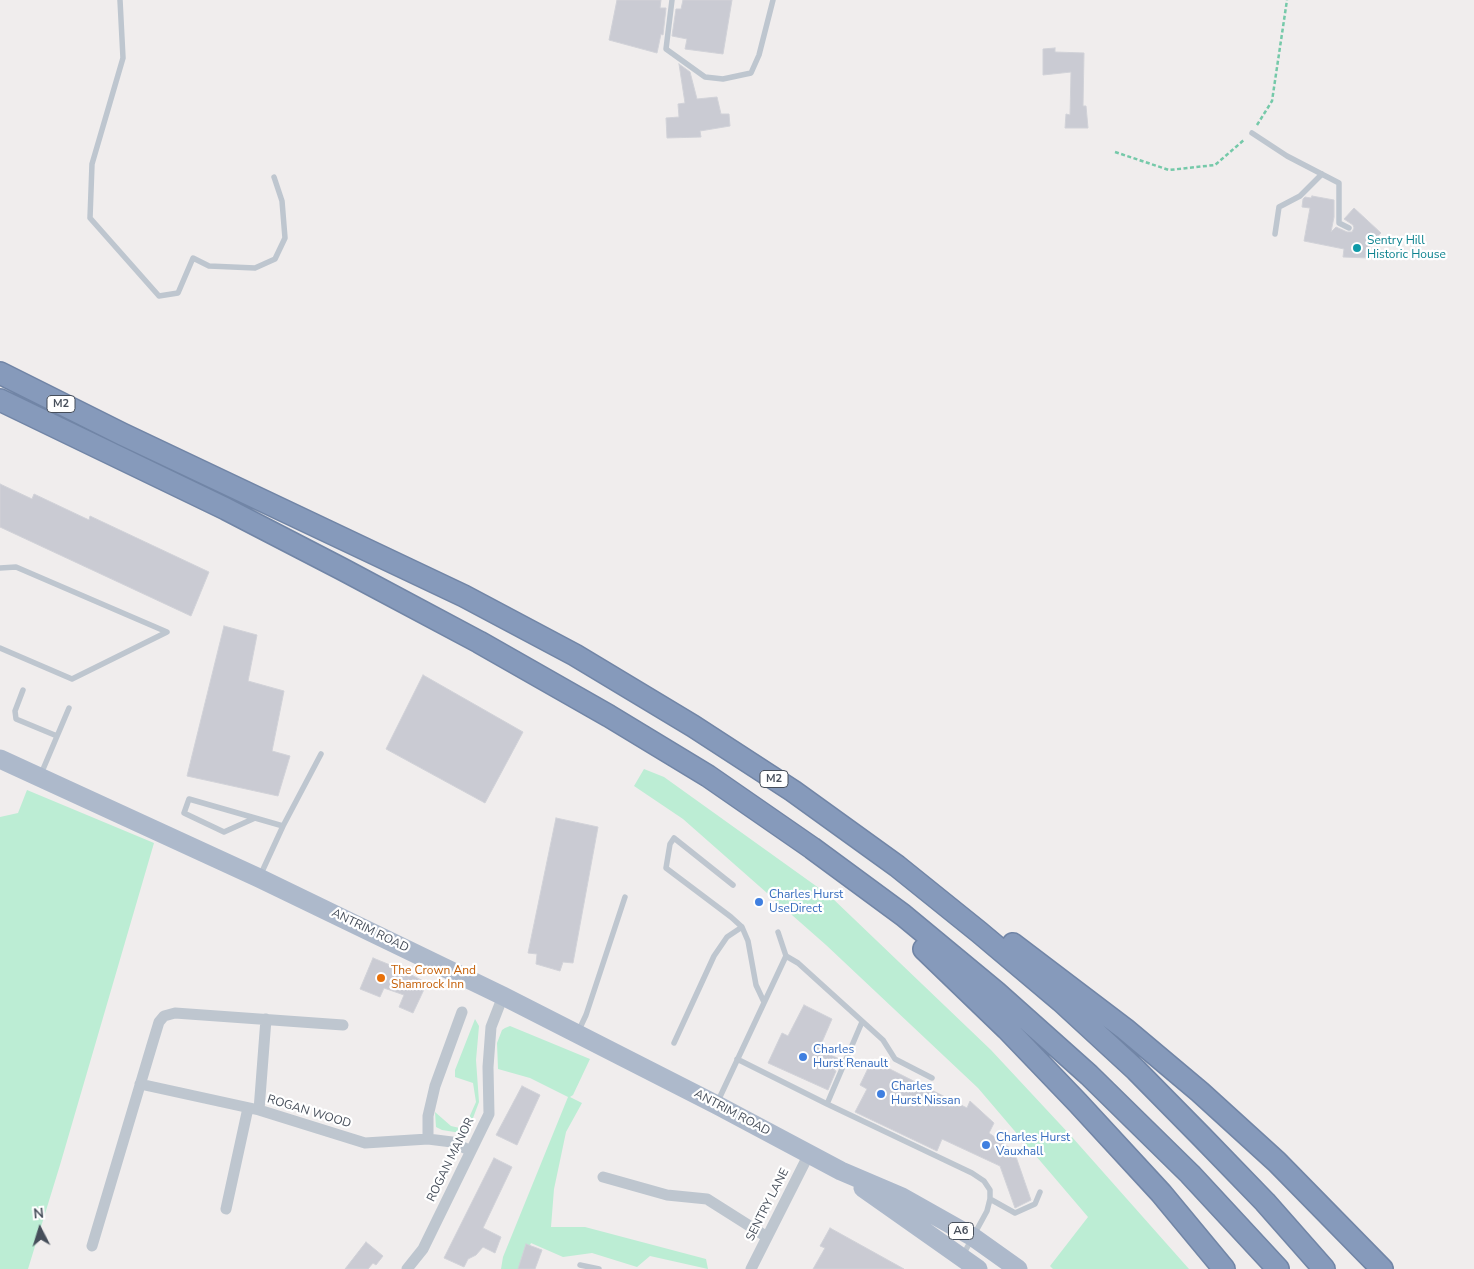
<!DOCTYPE html>
<html>
<head>
<meta charset="utf-8">
<style>
	body { margin:0 }
	#map { position:relative; width:1474px; height:1269px; overflow:hidden; background:#f0eded; font-family:"Nunito Sans",sans-serif }
	canvas { display:block }
	.north { position:absolute; left:15px; top:1204px; width:50px; height:50px; -webkit-text-stroke:4px #fff; paint-order:stroke; rotate:355deg; font-size:14px; font-weight:700; line-height:20px; text-align:center; color:#464e5a }
	.north::after { content:''; display:block; margin:auto; width:18px; height:22px; background:#464e5a; clip-path:polygon(50% 0,100% 100%,50% 72%,0 100%) }
</style>
</head>
<body>
<div id="map">
<canvas width="1474" height="1269"></canvas>
<div class="north">N</div>
</div>
<script>
const g = document.querySelector('canvas').getContext('2d');
g.lineJoin = 'round';
function fillPath(path, color) { g.fillStyle = color; g.fill(path, 'evenodd'); }
const shape = rows => new Path2D(rows.map(r => 'M' + r).join(''));
function trace(path, color, width, dash) { g.strokeStyle = color; g.lineWidth = width; g.lineCap = dash ? 'butt' : 'round'; g.setLineDash(dash || []); g.stroke(path); }
function drawText(font, color, halo, rows, align = 'center') {
  g.font = font + ' "Nunito Sans",sans-serif'; g.lineWidth = 4.5; g.setLineDash([]); g.textBaseline = 'middle'; g.strokeStyle = halo; g.fillStyle = color; for (const [text, x, y, turn = 0] of rows) {
    g.save(); g.translate(x, y); g.rotate((+turn || 0) * Math.PI / 180); g.textAlign = isNaN(turn) ? turn : align; if (halo) g.strokeText(text, 0, 0); g.fillText(text, 0, 0); g.restore();
  }
}
fillPath(shape([
	[644,769,664,777,830,896,991,1050,1072,1137,1189,1269,1053,1269,1050,1266,1088,1217,978,1088,826,945,683,819,634,786],
	[27,790,154,843,60,1165,28,1269,0,1269,0,817,18,813],
	[475,1019,479,1026,476,1060,479,1102,467,1134,442,1130,436,1127,435,1112,451,1126,464,1129,476,1102,473,1083,455,1077,455,1070],
	[510,1026,590,1059,573,1095,570,1097,582,1103,566,1132,554,1189,551,1227,585,1227,706,1259,708,1269,650,1256,637,1267,592,1253,563,1257,531,1243,519,1269,501,1269,503,1257,568,1097,530,1078,498,1069,497,1043,502,1030,505,1028]
]), '#bcedd4');
const building = shape([
	[617,0,661,0,660,8,666,8,663,35,661,34,657,53,609,40,617,0],
	[683,0,732,0,723,54,685,49,687,39,672,36,676,9,681,9,683,0],
	[1055,48,1055,52,1084,53,1083,106,1086,106,1088,128,1065,128,1066,114,1070,115,1071,72,1043,75,1043,49,1055,48],
	[679,64,690,72,697,99,717,97,721,114,729,114,730,126,700,131,701,137,667,138,666,118,679,117,678,104,685,103,679,64],
	[1312,196,1334,200,1334,217,1331,232,1336,227,1347,232,1352,232,1354,228,1353,225,1344,219,1354,208,1381,233,1370,244,1369,258,1343,257,1344,249,1304,241,1310,208,1302,207,1303,199,1305,197,1311,198,1312,196],
	[0,484,32,499,34,494,89,520,90,516,209,572,191,616,0,527,0,484],
	[224,626,257,635,248,681,284,691,272,751,290,756,278,796,187,776,224,626],
	[423,675,523,732,485,803,386,749,423,675],
	[556,818,598,827,573,963,563,962,560,971,536,964,537,954,528,953,556,818],
	[373,958,400,969,427,983,413,1013,399,1007,404,995,384,988,380,997,360,989,373,958],
	[804,1005,832,1019,819,1049,839,1059,834,1070,836,1071,828,1090,768,1063,782,1033,788,1036,804,1005],
	[872,1060,967,1108,970,1101,994,1123,989,1133,1014,1151,1031,1200,1015,1208,1000,1166,942,1139,937,1151,855,1112,867,1089,860,1085,872,1060],
	[522,1086,540,1095,517,1145,496,1135,522,1086],
	[494,1158,512,1167,483,1228,501,1237,495,1253,483,1247,476,1255,468,1259,464,1267,444,1258,494,1158],
	[830,1228,904,1269,813,1269,825,1248,820,1246,830,1228],
	[366,1242,383,1256,376,1265,373,1263,368,1269,345,1269,366,1242],
	[526,1244,542,1250,535,1269,518,1269,526,1244]
]);
fillPath(building, '#cacbd3');
trace(building, '#d1d2d8', 1);
const highway = shape([
	[0,373,122,434,464,596,575,655,693,726,793,791,897,866,979,932,1061,1001,1136,1070,1202,1137,1265,1202,1324,1269],
	[0,400,226,509,342,569,479,642,609,716,708,776,812,848,903,915,996,992,1089,1075,1190,1174,1278,1269],
	[1013,944,1125,1029,1200,1092,1277,1162,1382,1269],
	[924,949,1007,1029,1078,1103,1161,1193,1224,1269]
]);
trace(highway, '#7185a6', 24);
trace(shape([
	[1257,125,1272,101,1287,0],
	[1115,152,1169,170,1215,165,1245,139]
]), '#75c9a9', 2.5, [4, 2.5]);
trace(shape([
	[120,0,123,58,92,164,90,218,159,296,178,293,193,258,209,266,255,268,275,259,285,238,282,201,274,177],
	[672,0,666,49,705,77,723,79,751,73,759,55,773,0],
	[1252,133,1287,156,1339,183,1339,223,1349,228],
	[1275,234,1279,207,1300,196,1322,174],
	[0,568,16,567,167,632],
	[0,648,72,679,167,632],
	[23,690,15,711,16,719,57,736],
	[41,774,69,708],
	[255,818,224,832,184,813,189,799,283,826],
	[260,876,283,826,321,754],
	[733,885,674,838,670,844,666,868,731,917,742,927,748,941,756,985,764,1002],
	[778,932,786,956,798,963,883,1040,895,1059,932,1078],
	[578,1032,586,1015,625,897],
	[674,1043,714,956,727,937,742,927],
	[737,1059,827,1104,972,1173,984,1181,990,1190,990,1199,987,1211,963,1255],
	[718,1101,786,956],
	[827,1104,862,1022],
	[990,1199,1015,1213,1035,1204,1040,1192],
	[580,1265,599,1269]
]), '#bec6cf', 5.5);
trace(shape([
	[140,1084,259,1110,365,1143,428,1139,452,1142,471,1151],
	[259,1110,266,1019],
	[428,1139,428,1116,435,1086,462,1012],
	[603,1177,667,1195,707,1199,767,1237],
	[226,1209,248,1108],
	[92,1246,152,1045,159,1022,164,1016,175,1013,343,1025],
	[407,1269,423,1249,489,1114,488,1067,491,1027,503,996],
	[751,1269,809,1154]
]), '#bec6cf', 11);
trace(shape([
	[0,759,259,878,503,996,717,1105,841,1171,902,1197,973,1237,1018,1269],
	[863,1188,978,1269]
]), '#adb9cb', 19);
trace(highway, '#869abb', 21);
for (const [x, y, r, color] of [
	[1357,248,5,"#0f9aa8"],
	[759,902,5,"#3f7fe0"],
	[381,978,5,"#e8710a"],
	[803,1057,5,"#3f7fe0"],
	[881,1094,5,"#3f7fe0"],
	[986,1145,5,"#3f7fe0"]
]) { const dot = new Path2D(); dot.arc(x, y, r, 0, 2 * Math.PI); g.fillStyle = color; g.fill(dot); trace(dot, '#fff', 2); }
for (const [x, y, w] of [
	[61,404,28],
	[774,779,28],
	[961,1231,25]
]) { const box = new Path2D(); box.roundRect(x - w / 2, y - 8.5, w, 17, 4); g.fillStyle = '#fff'; g.fill(box); trace(box, '#464e5a', 1); }
drawText('bold 11px', '#464e5a', null, [
	["M2",61,404],
	["M2",774,779],
	["A6",961,1231]
]);
drawText('12px', '#0d838f', '#fff', [
	["Sentry Hill",1367,241],
	["Historic House",1367,255]
], 'left');
drawText('12px', '#366cbe', '#fff', [
	["Charles Hurst",769,895],
	["UseDirect",769,909],
	["Charles",813,1050],
	["Hurst Renault",813,1064],
	["Charles",891,1087],
	["Hurst Nissan",891,1101],
	["Charles Hurst",996,1138],
	["Vauxhall",996,1152]
], 'left');
drawText('12px', '#464e5a', '#fff', [
	["ANTRIM ROAD",370,931,26],
	["ROGAN WOOD",309,1112,17],
	["ANTRIM ROAD",732,1113,28],
	["ROGAN MANOR",451,1160,-64],
	["SENTRY LANE",768,1205,-63]
]);
drawText('12px', '#c56008', '#fff', [
	["The Crown And",391,971],
	["Shamrock Inn",391,985]
], 'left');
</script>
</body>
</html>
